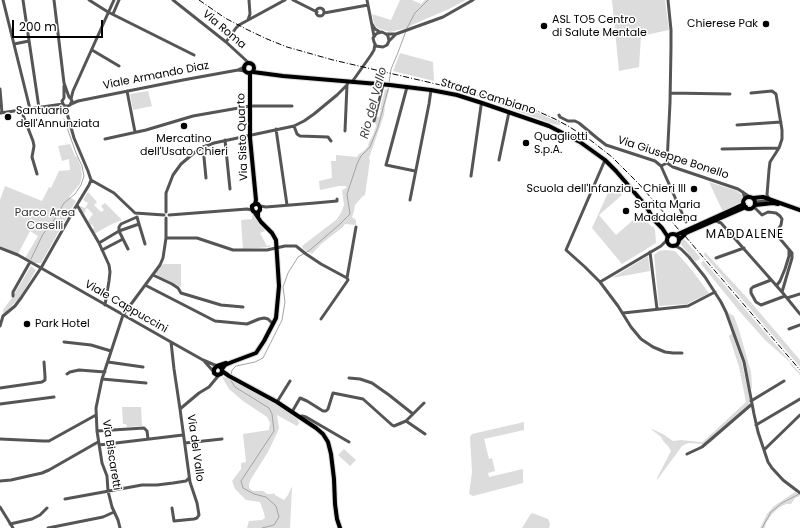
<!DOCTYPE html>
<html>
<head>
<meta charset="utf-8">
<style>
	body { margin:0 }
	#map { position:relative; width:800px; height:528px; overflow:hidden; background:#fff; font-family:Poppins,sans-serif }
	canvas { display:block }
	.scale { position:absolute; left:12px; top:20px; width:91px; height:18px; box-sizing:border-box; border:2px solid #000; border-top:0; padding-left:5px; font-size:12px; line-height:14px; white-space:nowrap; color:#000; -webkit-text-stroke:3px #fff; paint-order:stroke }
</style>
</head>
<body>
<div id="map">
<canvas width="800" height="528"></canvas>
<div class="scale">200 m</div>
</div>
<script>
const g = document.querySelector('canvas').getContext('2d');
g.lineJoin = 'round';
function fillPath(path, color) { g.fillStyle = color; g.fill(path, 'evenodd'); }
const shape = rows => new Path2D(rows.map(r => 'M' + r).join(''));
function trace(path, color, width, dash) { g.strokeStyle = color; g.lineWidth = width; g.lineCap = dash ? 'butt' : 'round'; g.setLineDash(dash || []); g.stroke(path); }
function drawText(font, color, halo, rows, align = 'center') {
  g.font = font + ' Poppins,sans-serif'; g.lineWidth = 3; g.setLineDash([]); g.textBaseline = 'middle'; g.strokeStyle = halo; g.fillStyle = color; for (const [text, x, y, turn = 0] of rows) {
    g.save(); g.translate(x, y); g.rotate((+turn || 0) * Math.PI / 180); g.textAlign = isNaN(turn) ? turn : align; if (halo) g.strokeText(text, 0, 0); g.fillText(text, 0, 0); g.restore();
  }
}
fillPath(shape([
	[400,0,412,0,421,4,425,0,466,0,449,9,414,24,407,28,390,32,377,28,374,23,372,14,391,20],
	[612,0,665,0,669,30,641,36,639,67,619,71],
	[400,53,433,62,434,81,393,71],
	[385,89,389,90,385,105,384,115,369,158,370,160,365,195,363,196,355,205,354,211,352,217,356,220,356,225,345,224,343,227,321,244,312,254,303,249,302,246,336,220,341,213,344,205,342,190,346,188,346,186,339,186,320,190,319,181,332,178,331,161,336,161,336,155,357,157,359,154,365,150,368,146,369,142,373,135,376,126,375,122,376,117,379,117,381,110,380,110],
	[148,91,152,106,133,110,130,94],
	[475,94,506,102,531,110,561,123,559,125,553,124,478,97],
	[70,144,75,156,77,157,81,167,82,176,80,184,69,197,76,201,41,263,34,263,25,258,38,236,30,231,18,254,0,246,0,200,5,186,42,201,49,187,51,188,59,171,70,170,69,159,62,161,58,146],
	[709,182,737,191,742,195,742,202,739,205,723,212],
	[612,184,622,195,599,215,616,235,640,214,652,227,653,226,655,230,656,243,622,264,592,228],
	[88,192,97,202,94,205,101,212,104,210,101,206,105,203,122,220,110,225,94,234,92,229,94,228,92,224,90,225,88,221,93,214,87,208,85,210,86,212,83,213,79,206,80,206,85,208,88,203,83,200],
	[252,215,255,217,259,224,264,229,265,231,260,233,267,246,270,245,270,247,243,249,241,220,252,219],
	[683,238,700,257,699,260,695,261,682,246,681,242,681,239],
	[666,250,675,251,691,269,709,293,687,304,659,306,654,255,659,251],
	[705,252,749,300,800,360,800,367,704,255],
	[648,256,650,271,612,278],
	[703,260,800,373,800,375,790,364,791,363,765,340,741,313,701,264],
	[163,264,181,264,181,287,157,275,156,273],
	[31,266,36,270,21,296,6,312,3,313,3,310,13,296],
	[727,312,734,316,739,330,751,372,752,388,751,389,744,360],
	[732,333,742,363,748,391,750,407,710,443,704,444,688,443,682,446,674,457,657,480,657,478,671,451,668,446,664,442,661,437,651,429,652,429,663,434,673,441,681,440,699,442,703,442,706,439,746,402,739,367,729,336],
	[222,377,231,379,244,387,247,387,276,403,297,418,299,423,297,426,277,415,279,428,277,433,268,452,251,479,249,484,249,488,253,491,263,491,267,494,272,494,274,493,275,495,284,500,288,495,291,488,292,487,290,528,247,528,249,521,262,520,265,518,264,513,260,502,246,500,235,489,232,481,241,469,241,463,246,462,243,434,269,430,270,423,267,417,243,401,229,389],
	[122,407,141,407,142,426,127,427,126,424,123,424],
	[524,422,524,430,484,439,489,459,492,458,495,471,488,473,489,477,523,469,523,483,473,496,469,494,472,472,470,437,472,434],
	[344,449,356,460,350,466,338,455],
	[795,492,800,496,795,498,791,504,786,504,780,507,772,514,766,523,765,528,760,528,767,514,774,506],
	[532,513,535,514,548,519,550,524,549,528,522,528,530,515]
]), '#dcdcdc');
trace(shape([
	[407,28,415,13,428,0],
	[389,83,391,69,397,55,406,31],
	[31,259,43,234,51,225,64,203,75,194,81,185,84,176,82,166,76,153,64,119],
	[231,376,232,370,236,366,255,362,263,358,282,320,285,302,283,287,288,273,298,257,310,250,339,225,350,214,347,194,357,164,361,156,370,147,378,127,389,86],
	[230,379,235,387,269,408,272,414,274,431,241,481,243,488,254,494,266,497,276,506,279,517,274,525,262,528],
	[762,528,771,512,782,503,799,494]
]), '#a3a3a3', 1);
const major = shape([
	'244 68a5 5 0 1 1 10 0a5 5 0 1 1-10 0Z',
	[253,72,283,76,390,85,431,90,457,95,482,103,549,126,580,142,605,160,616,171,646,206,654,220,662,228,668,237],
	[250,73,250,138,256,200,255,204,252,206,252,208,253,211,256,213],
	'743 203a6 6 0 1 1 12 0a6 6 0 1 1-12 0Z',
	[753,198,763,197,800,210],
	[255,204,258,204,260,207,260,210,258,212,258,217],
	[755,205,773,203,778,204],
	'667 240a6 6 0 1 1 12 0a6 6 0 1 1-12 0Z',
	[676,235,729,211,744,204],
	[679,240,686,233,746,207],
	[219,366,222,369,222,371,221,374,217,375,214,373,214,369,217,366,226,363],
	[222,369,225,365,232,362,256,353,264,341,276,318,279,286,276,240,272,233,261,222,255,213],
	[222,371,229,376,277,402,316,428,323,434,328,442,331,454,334,479,335,504,337,519,340,528]
]);
trace(major, '#dbdbdb', 6);
trace(shape([
	[3,0,30,109],
	[23,0,39,108],
	[54,0,64,83,69,97,71,99,72,101,70,105,68,106,65,106,63,104],
	[89,0,108,12,194,55],
	[173,0,226,42,250,64],
	[293,0,317,12],
	[367,0,374,36],
	'316 12a4 4 0 1 1 8 0a4 4 0 1 1-8 0Z',
	[324,13,368,5],
	[113,14,119,0],
	[248,20,250,14,249,0],
	[372,24,375,29,380,32],
	[386,34,396,34,443,17,473,0],
	[389,41,388,36,386,34,382,32,378,33,376,34,373,38,374,42,376,46,383,47,387,45,389,41,396,34],
	[226,42,236,28,239,25,285,0],
	[14,44,29,41],
	[92,50,119,66],
	[238,70,245,71],
	[352,82,371,55,374,50,375,44],
	[407,87,386,165,415,171],
	[0,89,2,113],
	[127,91,135,132],
	[670,93,730,94],
	[751,93,772,91,776,94,782,130,782,139,779,148,770,162,769,170,767,195,769,199,766,201,755,202],
	[71,99,73,91,114,0],
	[63,104,62,101,64,98,64,86],
	[71,104,78,101,183,80,238,70,245,67],
	[21,110,33,141,34,146,32,157,37,174],
	[0,113,63,104],
	[559,115,560,117,568,121,575,121,579,123,597,138,606,145,655,161,661,166,667,163],
	[374,121,383,85],
	[737,125,781,122],
	[294,126,297,134,300,136,328,137,331,141],
	[276,129,287,205],
	[345,131,347,85],
	[105,139,146,130,193,116,250,106,292,106],
	[225,140,230,189],
	[203,147,206,178],
	[722,149,779,148],
	[499,160,509,112],
	[605,160,566,250,585,267,600,282,618,306,631,327,641,339,653,347,665,352,673,353,682,353],
	[667,163,670,103,671,47,671,30,668,0],
	[667,163,673,167,738,189,750,197],
	[661,166,686,222],
	[471,176,481,106,482,103],
	[91,180,114,193,135,213,164,215],
	[743,192,745,199],
	[410,200,429,104,431,90],
	[77,205,99,243,109,265,110,272,109,281,105,305],
	[260,206,266,207,315,203,337,201,337,199],
	[754,207,762,215,768,212,776,213,780,216,782,219,781,225,776,232,776,234,792,253,792,258,782,292],
	[166,212,166,193,173,175,181,164,194,153,203,147,214,143,294,126,304,121,314,114,337,95,347,85,348,82],
	[169,215,247,209,252,210],
	[716,221,721,223,782,292,800,314],
	[139,224,145,244],
	[166,238,197,238,233,250,267,250,285,246,296,246,306,254,321,264,347,278,356,227],
	[99,243,119,231,139,224,137,217,121,224,119,227,119,231,128,249],
	[674,245,681,249,689,257,705,277,721,302,726,312,744,362,754,414,758,432,768,462,772,468,783,480,800,493],
	[0,248,18,255,41,268,171,342,203,360,217,366],
	[102,250,123,239],
	[650,252,657,309],
	[716,258,744,248],
	[153,275,172,284,178,288,181,293,221,305,243,307],
	[771,280,753,287,751,289,751,293,756,302,761,305,785,296],
	[600,282,661,246,667,240],
	[145,285,215,321,247,324,259,319,264,318,268,319,273,324],
	[777,285,780,281,785,269,789,256,789,250],
	[13,296,13,292,30,262],
	[787,298,800,294],
	[623,313,688,306,715,292],
	[3,316,15,306,21,298,41,268,75,208,89,185,91,180,88,171,74,138,65,106],
	[321,319,346,283,348,280,347,278],
	[0,326,3,316],
	[789,329,800,325],
	[64,342,91,345,111,351],
	[171,342,174,369,180,409,190,482,197,503,199,515,197,518,194,519,174,521,172,508],
	[108,362,143,367],
	[205,362,213,371],
	[67,374,70,372,79,370,105,372],
	[349,378,360,379,372,383,389,395,413,414],
	[102,379,146,383],
	[0,388,42,382,45,380,45,376,44,362],
	[751,401,784,381],
	[277,402,290,381],
	[0,404,54,397],
	[180,409,199,393,209,387,219,375],
	[292,412,300,398,307,401,323,411,326,411,328,409,333,393,363,399,392,425,394,426,406,421,424,403],
	[299,417,302,416,306,417,349,442],
	[406,421,425,434],
	[756,425,800,399],
	[97,431,144,428,147,431,148,439],
	[0,439,43,441,49,441,96,415],
	[185,443,222,439],
	[99,445,183,435],
	[764,450,767,447,800,415],
	[687,454,702,447,709,441,752,404],
	[0,481,11,480,42,473,49,470,98,442],
	[65,499,142,485,157,485,173,483,186,481,189,478],
	[0,507,13,528],
	[10,524,32,519,40,515,47,508],
	[48,528,103,517,114,512],
	[120,528,118,520,112,507,108,491,107,476,102,463,97,431,96,408,102,379,123,315,160,265,163,258,166,238,166,218]
]), '#555', 3);
trace(major, '#000', 4);
trace(shape([
	[199,0,225,18,248,30,267,39,287,47,333,60,505,100,537,111,555,119,568,126,589,139,612,157,639,184,679,230],
	[685,236,800,370]
]), '#000', 1, [6, 2, 1, 2]);
for (const [x, y, r, color] of [
	[766,24,4,"#000"],
	[544,26,4,"#000"],
	[8,117,4,"#000"],
	[184,126,4,"#000"],
	[526,143,4,"#000"],
	[694,189,4,"#000"],
	[626,211,4,"#000"],
	[27,324,4,"#000"]
]) { const dot = new Path2D(); dot.arc(x, y, r, 0, 2 * Math.PI); g.fillStyle = color; g.fill(dot); trace(dot, '#fff', 1.5); }
drawText('11px', '#000', '#fff', [
	["ASL TO5 Centro",552,20],
	["di Salute Mentale",552,33],
	["Chierese Pak",758,24,"right"],
	["Santuario",16,111],
	["dell'Annunziata",16,124],
	["Quagliotti",534,137],
	["S.p.A.",534,150],
	["Mercatino",184,139,"center"],
	["dell'Usato Chieri",184,152,"center"],
	["Scuola dell'Infanzia - Chieri III",686,189,"right"],
	["Santa Maria",634,205],
	["Maddalena",634,218],
	["Park Hotel",35,324]
], 'left');
drawText('11px', '#000', '#fff', [
	["Via Roma",224,30,40],
	["Viale Armando Diaz",156,76,-11],
	["Strada Cambiano",488,97,17],
	["Via Sisto Quarto",243,137,-92],
	["Via Giuseppe Bonello",673,158,18],
	["Viale Cappuccini",126,307,30],
	["Via del Vallo",195,448,82],
	["Via Biscaretti",111,455,81]
]);
drawText('11px', '#333', '#fff', [
	["Parco Area",45,213],
	["Caselli",45,226]
]);
drawText('italic 12px', '#444', '#fff', [
	["Rio del Vallo",374,103,-75]
]);
g.letterSpacing = '1px';
drawText('12px', '#000', '#fff', [
	["MADDALENE",745,235]
]);
g.letterSpacing = '0px';
</script>
</body>
</html>
